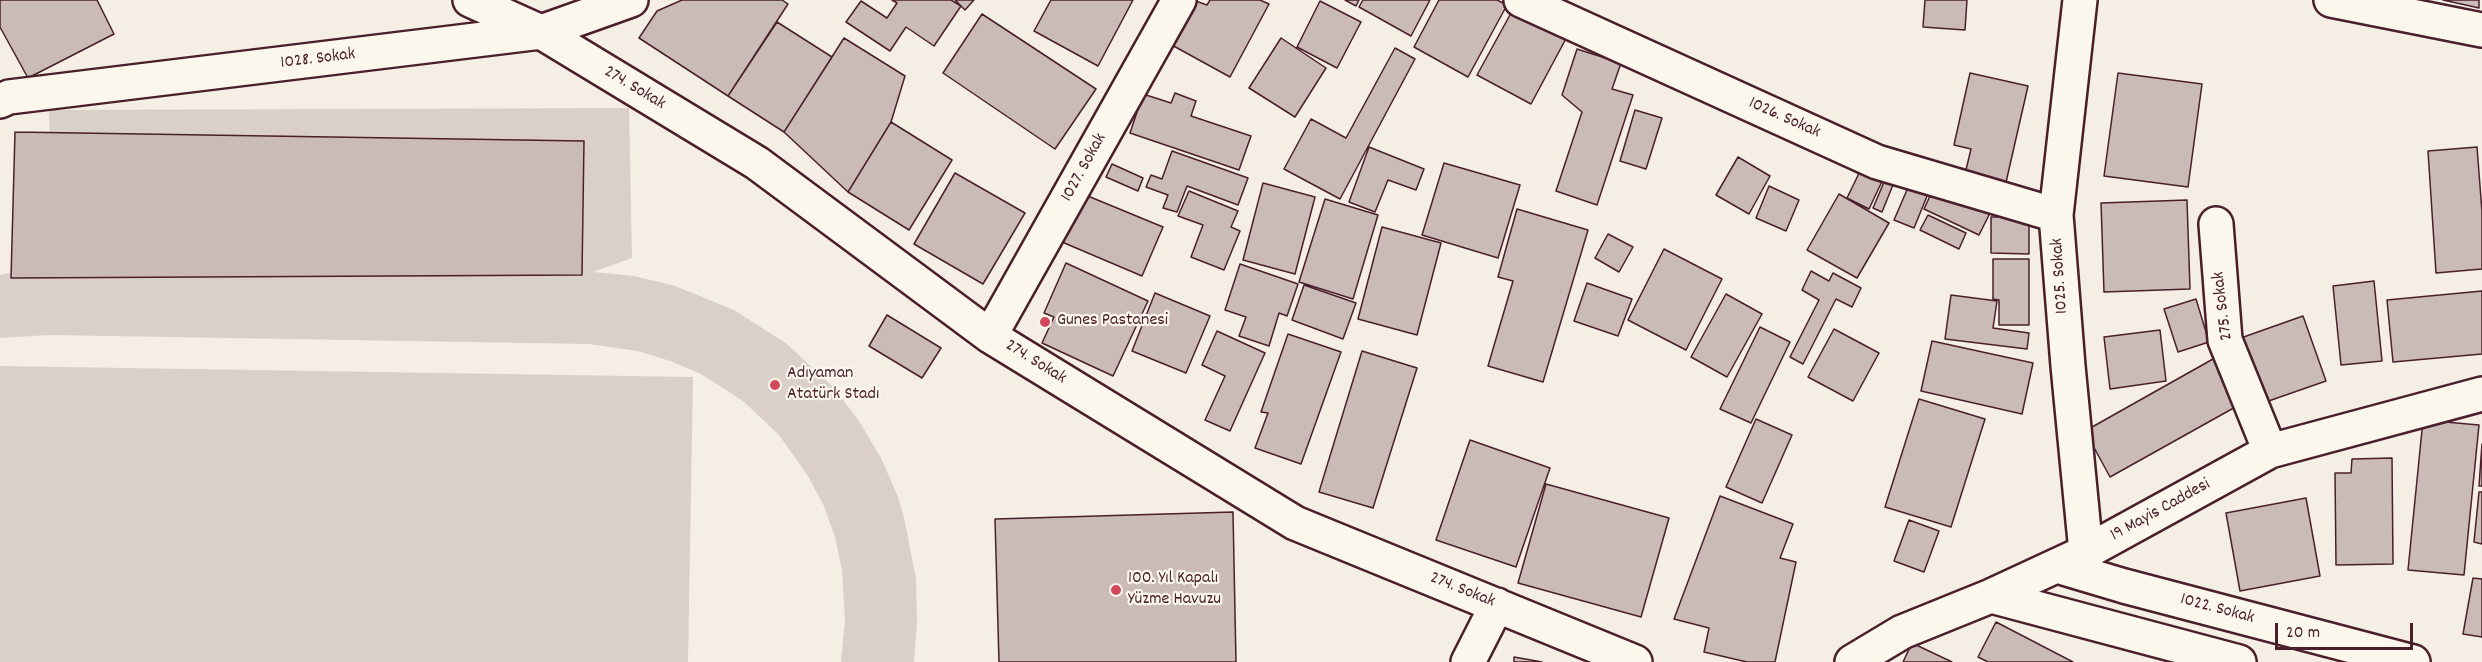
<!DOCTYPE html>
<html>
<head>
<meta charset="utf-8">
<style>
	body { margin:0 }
	#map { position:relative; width:2482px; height:662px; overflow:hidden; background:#f4eee4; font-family:Dekko,sans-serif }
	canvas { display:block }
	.scale { position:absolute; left:2275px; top:623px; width:138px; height:27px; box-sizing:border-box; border:3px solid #4a1f2b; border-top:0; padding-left:8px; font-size:18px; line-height:21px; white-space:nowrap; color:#4a1f2b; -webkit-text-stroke:4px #fbf7ec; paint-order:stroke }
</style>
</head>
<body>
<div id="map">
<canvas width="2482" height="662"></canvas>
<div class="scale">20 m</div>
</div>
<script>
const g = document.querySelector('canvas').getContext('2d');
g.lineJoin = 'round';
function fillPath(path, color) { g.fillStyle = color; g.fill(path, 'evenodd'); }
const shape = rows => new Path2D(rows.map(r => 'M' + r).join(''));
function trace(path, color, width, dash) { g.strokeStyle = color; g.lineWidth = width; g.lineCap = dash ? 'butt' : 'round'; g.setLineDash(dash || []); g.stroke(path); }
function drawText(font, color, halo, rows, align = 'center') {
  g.font = font + ' Dekko,sans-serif'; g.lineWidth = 4.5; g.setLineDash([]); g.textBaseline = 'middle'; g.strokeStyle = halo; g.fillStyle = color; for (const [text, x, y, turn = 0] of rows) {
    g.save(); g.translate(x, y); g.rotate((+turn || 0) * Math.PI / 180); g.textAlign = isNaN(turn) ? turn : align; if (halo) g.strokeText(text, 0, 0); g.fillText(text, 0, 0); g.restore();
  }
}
fillPath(shape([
	[629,108,632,258,593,272,634,276,675,286,734,310,787,344,834,388,859,421,881,458,898,497,904,517,916,579,917,622,914,662,841,662,845,620,842,570,835,537,824,506,808,476,779,435,743,401,701,374,670,361,638,351,589,344,49,335,0,338,0,275,53,264,49,110],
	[0,366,693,377,688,662,0,662]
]), '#dbd0c9');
const building = shape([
	[0,0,97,0,114,34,28,78,0,27,0,0],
	[682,0,782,0,788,4,728,96,639,38,657,11,682,0],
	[892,0,951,0,961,6,934,46,906,27,890,51,846,22,861,1,887,18,897,3,892,0],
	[955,0,974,0,965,10,955,0],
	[1051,0,1133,0,1098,66,1034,31,1051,0],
	[1193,0,1207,5,1210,0,1260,0,1269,4,1230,77,1170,44,1193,0],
	[1345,0,1359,0,1356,6,1345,0],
	[1363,0,1430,0,1411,36,1359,7,1363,0],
	[1439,0,1497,0,1507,5,1468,77,1414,47,1439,0],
	[1925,0,1967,0,1965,30,1923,27,1925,0],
	[2443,0,2479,0,2479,8,2443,0],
	[1320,1,1361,22,1337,68,1297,47,1320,1],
	[1516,4,1569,33,1531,104,1477,75,1516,4],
	[982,14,1096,89,1055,149,943,73,982,14],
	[777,22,832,57,784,132,728,96,777,22],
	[844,38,905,76,891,122,848,192,784,132,844,38],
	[1281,38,1326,68,1295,117,1249,88,1281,38],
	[1395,48,1415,59,1340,199,1284,169,1311,119,1346,138,1395,48],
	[1577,49,1621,63,1612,89,1633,95,1597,205,1556,191,1582,112,1562,95,1577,49],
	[1970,73,2028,86,2004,191,1963,182,1971,149,1954,145,1970,73],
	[2118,73,2202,84,2188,187,2104,176,2118,73],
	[1175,93,1196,101,1191,116,1251,136,1239,170,1130,133,1143,94,1171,103,1175,93],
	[1635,110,1662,118,1646,169,1620,161,1635,110],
	[891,122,952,160,909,230,848,192,891,122],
	[15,132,584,141,582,275,11,278,15,132],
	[1369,147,1424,169,1416,190,1388,180,1375,212,1349,202,1369,147],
	[2477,147,2482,212,2482,269,2436,273,2428,151,2477,147],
	[1172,151,1248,178,1238,205,1187,186,1177,212,1163,208,1168,195,1146,187,1151,175,1162,179,1172,151],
	[1738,157,1770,176,1749,214,1716,195,1738,157],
	[1444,163,1520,185,1498,258,1422,235,1444,163],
	[1112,164,1143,178,1138,191,1106,177,1112,164],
	[1863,165,1885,175,1869,209,1847,198,1863,165],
	[1890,168,1895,180,1882,212,1873,208,1890,168],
	[955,173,1025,213,983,284,914,244,955,173],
	[1913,176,1932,184,1914,228,1894,220,1913,176],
	[1263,183,1315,197,1295,274,1243,260,1263,183],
	[1936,183,1992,209,1979,235,1924,209,1936,183],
	[1769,186,1799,200,1786,231,1756,218,1769,186],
	[1189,191,1238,211,1231,227,1240,231,1224,270,1191,257,1203,225,1178,216,1189,191],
	[1083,194,1163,227,1142,276,1062,242,1083,194],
	[1839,194,1889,223,1857,278,1807,250,1839,194],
	[1325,199,1378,215,1353,299,1299,282,1325,199],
	[2187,200,2190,289,2104,292,2101,203,2187,200],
	[1517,209,1588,230,1543,382,1488,366,1513,281,1498,277,1517,209],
	[1928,215,1966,233,1959,249,1920,230,1928,215],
	[1991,217,2029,217,2029,254,1991,253,1991,217],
	[1382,227,1441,243,1417,335,1358,319,1382,227],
	[1608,234,1633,247,1619,272,1595,258,1608,234],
	[1664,249,1722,279,1686,350,1628,320,1664,249],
	[1993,259,2029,259,2029,325,1999,325,1999,300,1993,299,1993,259],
	[1066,263,1148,301,1113,376,1042,343,1054,317,1044,313,1066,263],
	[1240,264,1298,284,1287,316,1279,313,1269,346,1239,336,1246,317,1225,310,1240,264],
	[1811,271,1829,281,1833,273,1861,288,1852,307,1836,299,1803,364,1790,357,1819,300,1802,290,1811,271],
	[2374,281,2382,361,2341,365,2333,286,2374,281],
	[1587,283,1632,299,1618,336,1574,321,1587,283],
	[1304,285,1356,303,1343,339,1292,320,1304,285],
	[2482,291,2482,354,2393,362,2387,300,2482,291],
	[1155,293,1210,316,1186,373,1132,351,1155,293],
	[1726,294,1762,314,1727,377,1691,357,1726,294],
	[1951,295,1997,301,1993,328,2029,333,2027,349,1945,339,1951,295],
	[2196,299,2209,342,2178,352,2164,309,2196,299],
	[887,315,941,348,922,378,869,346,887,315],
	[2303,316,2326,381,2260,404,2238,339,2303,316],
	[1760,327,1790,342,1751,423,1720,409,1760,327],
	[1834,329,1879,353,1853,401,1808,377,1834,329],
	[2160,330,2166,381,2110,389,2104,337,2160,330],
	[1217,331,1265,353,1230,431,1205,420,1225,376,1202,365,1217,331],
	[1288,334,1341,352,1301,464,1255,448,1268,413,1261,412,1288,334],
	[1932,341,2033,363,2022,414,1921,391,1932,341],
	[1362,351,1417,368,1373,508,1319,492,1362,351],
	[2213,359,2239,405,2110,477,2085,431,2213,359],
	[1919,399,1985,419,1951,527,1885,507,1919,399],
	[1756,419,1792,435,1762,503,1726,487,1756,419],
	[2423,420,2479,425,2464,575,2408,570,2423,420],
	[1470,440,1550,468,1516,567,1436,540,1470,440],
	[2482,444,2482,486,2479,486,2482,444],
	[2392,458,2393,564,2336,565,2335,473,2351,473,2352,459,2392,458],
	[1546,484,1669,518,1641,617,1518,583,1546,484],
	[2479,492,2482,492,2482,544,2474,542,2479,492],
	[1720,496,1793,524,1780,558,1796,562,1775,662,1747,662,1704,652,1709,628,1674,619,1720,496],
	[2306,498,2320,576,2240,591,2226,513,2306,498],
	[1233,512,1236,662,999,662,995,519,1233,512],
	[1909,520,1939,531,1924,572,1894,561,1909,520],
	[2473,578,2482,579,2482,637,2463,634,2473,578],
	[1996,622,2073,662,1988,662,1978,657,1996,622],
	[1912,643,1952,662,1903,662,1912,643],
	[1514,657,1542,662,1514,662,1514,657]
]);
fillPath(building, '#cabbb6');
trace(building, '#4a1f2b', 1.5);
const minor = shape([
	[470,0,541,32,757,163,990,336,1295,523,1635,662],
	[1521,0,1877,162,2056,215],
	[2080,0,2056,215,2068,366,2086,552],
	[2331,0,2482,30],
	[0,101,9,97,541,32,631,0],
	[2216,224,2225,340,2270,451],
	[990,336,1179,0],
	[2057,566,2124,586,2413,662],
	[1991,596,2239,662],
	[1468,662,1497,605],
	[1852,662,1902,632,1991,596,2086,552,2270,451,2482,394]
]);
trace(minor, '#4a1f2b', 38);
trace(minor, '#fbf7ec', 33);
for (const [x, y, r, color] of [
	[1045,322,6,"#d1495b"],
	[775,385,6,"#d1495b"],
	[1116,590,6,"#d1495b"]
]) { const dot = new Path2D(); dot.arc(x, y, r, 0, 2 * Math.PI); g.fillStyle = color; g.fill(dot); trace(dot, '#fbf7ec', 2); }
drawText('18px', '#4a1f2b', '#fbf7ec', [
	["1028. Sokak",318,60,-7],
	["274. Sokak",634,89,31],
	["1026. Sokak",1784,119,24],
	["1027. Sokak",1085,168,-61],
	["1025. Sokak",2061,276,-94],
	["275. Sokak",2224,306,-97],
	["274. Sokak",1035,363,32],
	["19 Mayis Caddesi",2161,511,-29],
	["274. Sokak",1462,591,22],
	["1022. Sokak",2217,610,15]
]);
drawText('18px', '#4a1f2b', '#fbf7ec', [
	["Gunes Pastanesi",1057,322],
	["Adıyaman",787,375],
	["Atatürk Stadı",787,396],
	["100. Yıl Kapalı",1128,580],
	["Yüzme Havuzu",1128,601]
], 'left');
</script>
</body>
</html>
